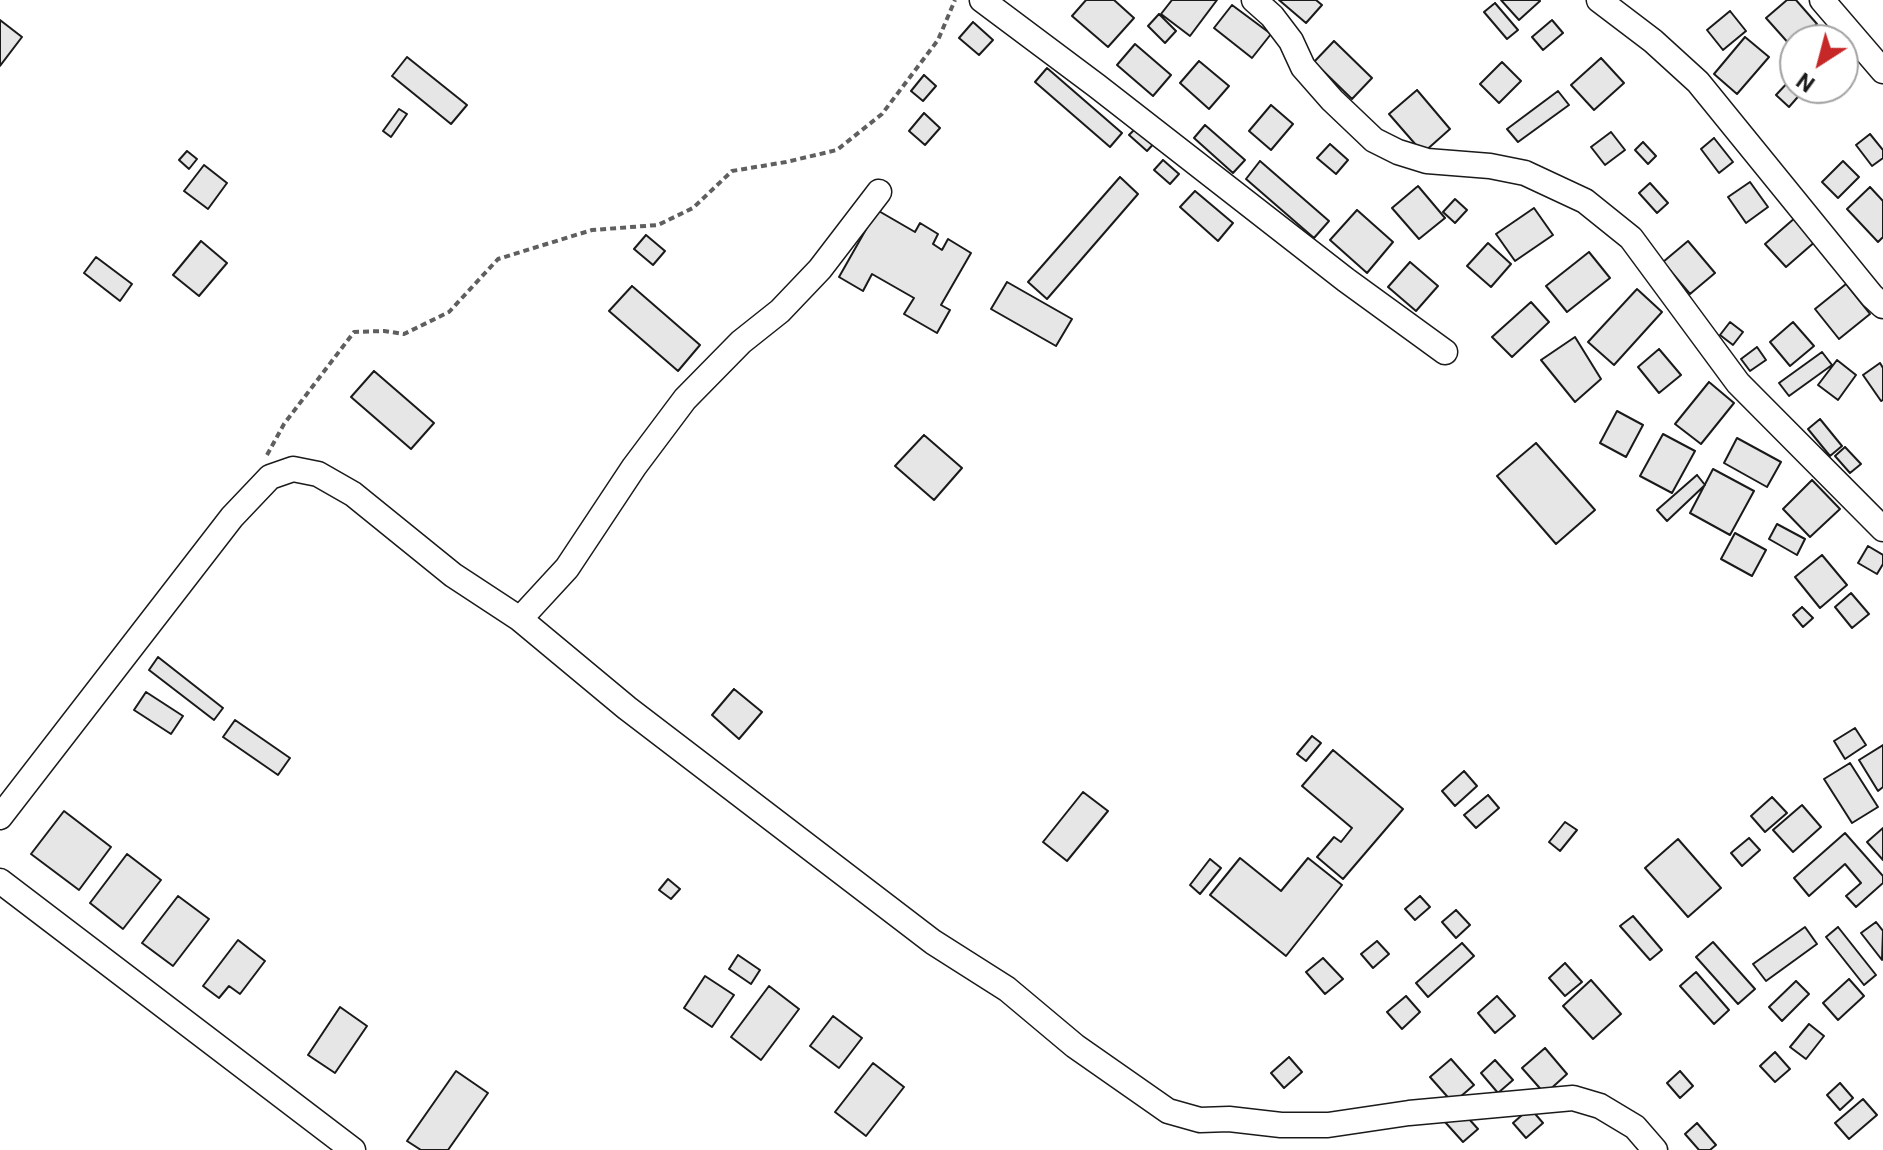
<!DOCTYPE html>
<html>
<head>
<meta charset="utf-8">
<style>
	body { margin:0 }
	#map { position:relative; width:1883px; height:1150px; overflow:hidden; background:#fff; font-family:Roboto,sans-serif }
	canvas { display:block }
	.north { position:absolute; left:1779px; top:24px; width:80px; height:80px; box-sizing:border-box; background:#fff; border:2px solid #a3a3a3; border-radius:50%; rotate:216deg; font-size:22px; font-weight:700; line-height:32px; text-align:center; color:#1a1a1a }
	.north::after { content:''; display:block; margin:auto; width:28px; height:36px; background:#c62828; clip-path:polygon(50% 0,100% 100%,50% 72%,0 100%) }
</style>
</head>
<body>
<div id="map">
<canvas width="1883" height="1150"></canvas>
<div class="north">N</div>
</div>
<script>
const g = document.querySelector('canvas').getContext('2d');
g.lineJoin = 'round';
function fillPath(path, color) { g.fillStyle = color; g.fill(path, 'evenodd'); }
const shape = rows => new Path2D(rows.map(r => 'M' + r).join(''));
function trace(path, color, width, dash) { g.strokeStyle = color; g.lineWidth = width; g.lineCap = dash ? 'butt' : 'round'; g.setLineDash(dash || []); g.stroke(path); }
const building = shape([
	[1086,0,1114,0,1134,18,1108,47,1072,16,1086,0],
	[1172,0,1217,0,1190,36,1161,14,1172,0],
	[1279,0,1316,0,1322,5,1306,23,1279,0],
	[1501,0,1538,0,1540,1,1519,20,1501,0],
	[1787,0,1796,0,1817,24,1791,46,1766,18,1787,0],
	[1495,3,1518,30,1507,39,1484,12,1495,3],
	[1232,5,1271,34,1252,58,1214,28,1232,5],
	[1730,11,1746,31,1723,50,1707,30,1730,11],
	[1159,14,1176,31,1165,43,1148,26,1159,14],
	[0,20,22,37,0,66,0,20],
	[1552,20,1563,33,1543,50,1532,37,1552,20],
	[973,22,993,40,979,55,959,38,973,22],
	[1745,37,1769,57,1737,94,1714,74,1745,37],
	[1334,41,1372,78,1352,99,1314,62,1334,41],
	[1135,44,1171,75,1153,96,1117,65,1135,44],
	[407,57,467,105,451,124,392,76,407,57],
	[1601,58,1624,83,1594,110,1571,85,1601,58],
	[1199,61,1229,86,1209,109,1180,83,1199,61],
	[1502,62,1521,81,1499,103,1480,84,1502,62],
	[1047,68,1122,133,1110,147,1035,82,1047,68],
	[924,75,936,86,923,101,911,91,924,75],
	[1790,80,1795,88,1803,91,1789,107,1776,95,1790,80],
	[1417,90,1450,129,1423,153,1389,114,1417,90],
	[1558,91,1569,105,1518,142,1507,129,1558,91],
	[1271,105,1293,124,1271,150,1249,131,1271,105],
	[399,109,407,114,391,137,383,131,399,109],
	[924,113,940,128,925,145,909,131,924,113],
	[1139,125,1157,140,1147,151,1129,135,1139,125],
	[1205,125,1245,160,1233,173,1194,138,1205,125],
	[1611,132,1625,150,1605,165,1591,147,1611,132],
	[1870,134,1883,150,1883,158,1872,166,1856,145,1870,134],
	[1714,138,1733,162,1719,173,1701,149,1714,138],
	[1643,142,1656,156,1648,164,1635,150,1643,142],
	[1330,144,1348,160,1336,174,1317,158,1330,144],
	[187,151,197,159,189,169,179,160,187,151],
	[1163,160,1179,174,1170,184,1154,170,1163,160],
	[1260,161,1329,221,1314,238,1246,179,1260,161],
	[1843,161,1859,177,1838,198,1822,182,1843,161],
	[204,165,227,183,208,209,184,191,204,165],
	[1120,177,1138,194,1047,299,1028,282,1120,177],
	[1750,182,1768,207,1746,223,1728,197,1750,182],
	[1650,183,1668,203,1657,213,1639,193,1650,183],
	[1418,186,1445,218,1419,239,1392,208,1418,186],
	[1870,187,1883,201,1883,237,1878,242,1847,209,1870,187],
	[1195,191,1233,223,1218,241,1180,207,1195,191],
	[1455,199,1467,210,1455,223,1443,212,1455,199],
	[1534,208,1553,235,1515,261,1496,234,1534,208],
	[877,210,915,232,920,223,938,234,933,244,942,250,948,239,971,253,941,305,950,310,937,333,904,314,914,298,872,274,863,291,839,277,877,210],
	[1357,210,1393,242,1367,273,1330,240,1357,210],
	[1796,217,1817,240,1786,267,1765,244,1796,217],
	[646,235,665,251,653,265,634,249,646,235],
	[201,241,227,263,199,296,173,275,201,241],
	[1688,241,1715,273,1690,294,1663,262,1688,241],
	[1488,243,1511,264,1491,287,1467,266,1488,243],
	[1589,252,1610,278,1567,312,1546,286,1589,252],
	[96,257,132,284,120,301,84,273,96,257],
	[1410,262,1438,286,1416,311,1388,287,1410,262],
	[1007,282,1072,319,1056,346,991,309,1007,282],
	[1846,284,1870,314,1839,339,1815,309,1846,284],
	[632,286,700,345,678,371,609,311,632,286],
	[1637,289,1662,312,1614,365,1588,342,1637,289],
	[1531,302,1549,322,1512,357,1492,337,1531,302],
	[1730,322,1743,332,1733,345,1720,335,1730,322],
	[1793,322,1814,346,1790,366,1770,342,1793,322],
	[1575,337,1601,379,1575,402,1541,360,1575,337],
	[1757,347,1766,360,1750,371,1741,359,1757,347],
	[1659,349,1681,375,1659,393,1638,367,1659,349],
	[1822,352,1832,365,1789,396,1779,383,1822,352],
	[1837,360,1856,375,1838,400,1818,385,1837,360],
	[1880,363,1883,368,1883,400,1881,401,1863,375,1880,363],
	[374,371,434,423,411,449,351,397,374,371],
	[1709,382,1734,403,1701,444,1675,424,1709,382],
	[1617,411,1643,425,1626,457,1600,443,1617,411],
	[1820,419,1842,446,1830,456,1808,429,1820,419],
	[1663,434,1695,451,1672,493,1640,476,1663,434],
	[924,435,962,468,934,500,895,466,924,435],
	[1737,438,1781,462,1767,487,1724,463,1737,438],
	[1536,443,1595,510,1556,544,1497,476,1536,443],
	[1845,447,1861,464,1850,473,1835,456,1845,447],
	[1713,469,1754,491,1730,535,1690,513,1713,469],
	[1697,475,1705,485,1667,521,1657,510,1697,475],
	[1812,480,1840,509,1810,537,1783,509,1812,480],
	[1777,524,1805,539,1797,555,1769,539,1777,524],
	[1735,533,1766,550,1752,576,1721,559,1735,533],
	[1868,546,1883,555,1883,564,1877,574,1858,563,1868,546],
	[1822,555,1847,585,1820,608,1795,577,1822,555],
	[1851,593,1869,614,1852,628,1835,607,1851,593],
	[1802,607,1813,618,1803,627,1793,615,1802,607],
	[158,657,223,708,214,720,149,670,158,657],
	[734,689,762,712,739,739,712,715,734,689],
	[146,692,183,716,171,734,134,710,146,692],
	[235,720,290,758,278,775,223,737,235,720],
	[1855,728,1866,745,1845,759,1834,741,1855,728],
	[1312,736,1321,743,1306,761,1297,754,1312,736],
	[1883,745,1883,787,1878,791,1859,760,1883,745],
	[1333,750,1403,809,1343,879,1317,857,1334,837,1341,842,1352,828,1302,786,1333,750],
	[1850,763,1878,807,1852,823,1824,779,1850,763],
	[1464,771,1477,786,1455,806,1442,791,1464,771],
	[1083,792,1108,811,1067,861,1043,842,1083,792],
	[1488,795,1499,808,1476,828,1464,815,1488,795],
	[1772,797,1787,813,1765,832,1751,816,1772,797],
	[1802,805,1821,827,1793,852,1773,830,1802,805],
	[64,811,111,847,79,890,31,854,64,811],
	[1565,822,1577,830,1560,851,1549,842,1565,822],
	[1883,828,1883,860,1867,842,1883,828],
	[1845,833,1883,876,1883,883,1856,907,1846,896,1861,883,1845,864,1809,896,1794,878,1845,833],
	[1749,838,1760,850,1742,866,1731,853,1749,838],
	[1678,839,1721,888,1688,917,1645,868,1678,839],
	[127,854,161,880,123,929,90,903,127,854],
	[1240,858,1281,891,1308,858,1342,885,1286,956,1210,895,1240,858],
	[1210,859,1221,868,1200,894,1190,885,1210,859],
	[668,879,680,889,671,899,659,890,668,879],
	[178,896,209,919,173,966,142,943,178,896],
	[1420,896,1430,907,1415,920,1405,909,1420,896],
	[1456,910,1470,925,1456,938,1442,922,1456,910],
	[1633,916,1662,950,1650,960,1620,926,1633,916],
	[1876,922,1883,931,1882,960,1861,933,1876,922],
	[1805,927,1817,944,1766,981,1753,964,1805,927],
	[1838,927,1876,975,1864,985,1826,937,1838,927],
	[238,940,265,961,240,994,229,986,219,998,203,986,238,940],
	[1377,941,1389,954,1373,968,1361,954,1377,941],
	[1713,942,1755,989,1738,1004,1696,957,1713,942],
	[1462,943,1474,956,1428,997,1416,983,1462,943],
	[738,955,760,970,751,984,729,969,738,955],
	[1323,958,1343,979,1325,994,1306,972,1323,958],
	[1565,963,1582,982,1565,996,1549,978,1565,963],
	[1696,972,1729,1010,1714,1024,1680,986,1696,972],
	[705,976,734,995,712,1027,684,1008,705,976],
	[1849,979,1864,996,1838,1020,1823,1003,1849,979],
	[1591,980,1621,1014,1593,1039,1563,1006,1591,980],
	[1796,981,1809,994,1782,1021,1769,1007,1796,981],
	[769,986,799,1009,761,1060,731,1037,769,986],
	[1406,996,1420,1012,1402,1029,1387,1012,1406,996],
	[1497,996,1515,1016,1495,1033,1478,1013,1497,996],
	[340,1007,367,1026,335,1073,308,1055,340,1007],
	[833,1016,862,1038,839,1068,810,1046,833,1016],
	[1809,1024,1824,1036,1806,1059,1790,1047,1809,1024],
	[1545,1048,1567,1074,1545,1094,1522,1068,1545,1048],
	[1775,1052,1790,1069,1775,1082,1760,1066,1775,1052],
	[1289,1057,1302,1072,1284,1088,1271,1073,1289,1057],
	[1451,1059,1474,1085,1453,1103,1430,1077,1451,1059],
	[1495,1060,1513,1080,1498,1093,1481,1073,1495,1060],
	[873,1063,904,1087,866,1136,835,1112,873,1063],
	[456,1071,488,1093,448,1150,421,1150,407,1141,456,1071],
	[1680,1071,1693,1086,1680,1098,1667,1083,1680,1071],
	[1840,1083,1853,1098,1840,1110,1827,1095,1840,1083],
	[1863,1099,1877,1115,1849,1139,1835,1123,1863,1099],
	[1530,1108,1543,1123,1526,1138,1513,1123,1530,1108],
	[1460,1109,1478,1129,1463,1142,1445,1122,1460,1109],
	[1697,1123,1716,1145,1710,1150,1699,1150,1685,1134,1697,1123]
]);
fillPath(building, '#e6e6e6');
trace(building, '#1a1a1a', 2);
const minor = shape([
	[982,0,1097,86,1346,280,1445,352],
	[1254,0,1272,16,1291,41,1303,67,1332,100,1374,140,1398,152,1427,161,1490,166,1525,173,1585,201,1631,238,1738,383,1883,529],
	[1599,0,1653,41,1698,82,1872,296,1883,306],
	[1822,0,1883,71],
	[520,619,567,568,634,467,685,399,741,342,780,311,820,269,879,192],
	[0,817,232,517,270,477,293,469,318,474,353,494,453,575,520,619,627,708,933,942,1007,989,1075,1046,1168,1111,1200,1120,1229,1119,1281,1125,1328,1125,1409,1113,1573,1098,1600,1106,1635,1127,1655,1150],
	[0,881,353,1150]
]);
trace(minor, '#1a1a1a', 27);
trace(shape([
	[267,455,284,424,354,332,384,331,404,334,449,312,498,259,592,230,658,225,693,208,732,171,786,162,837,150,882,114,938,40,955,0]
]), '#5f5f5f', 4, [6, 4]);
trace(minor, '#fff', 24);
</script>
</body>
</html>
